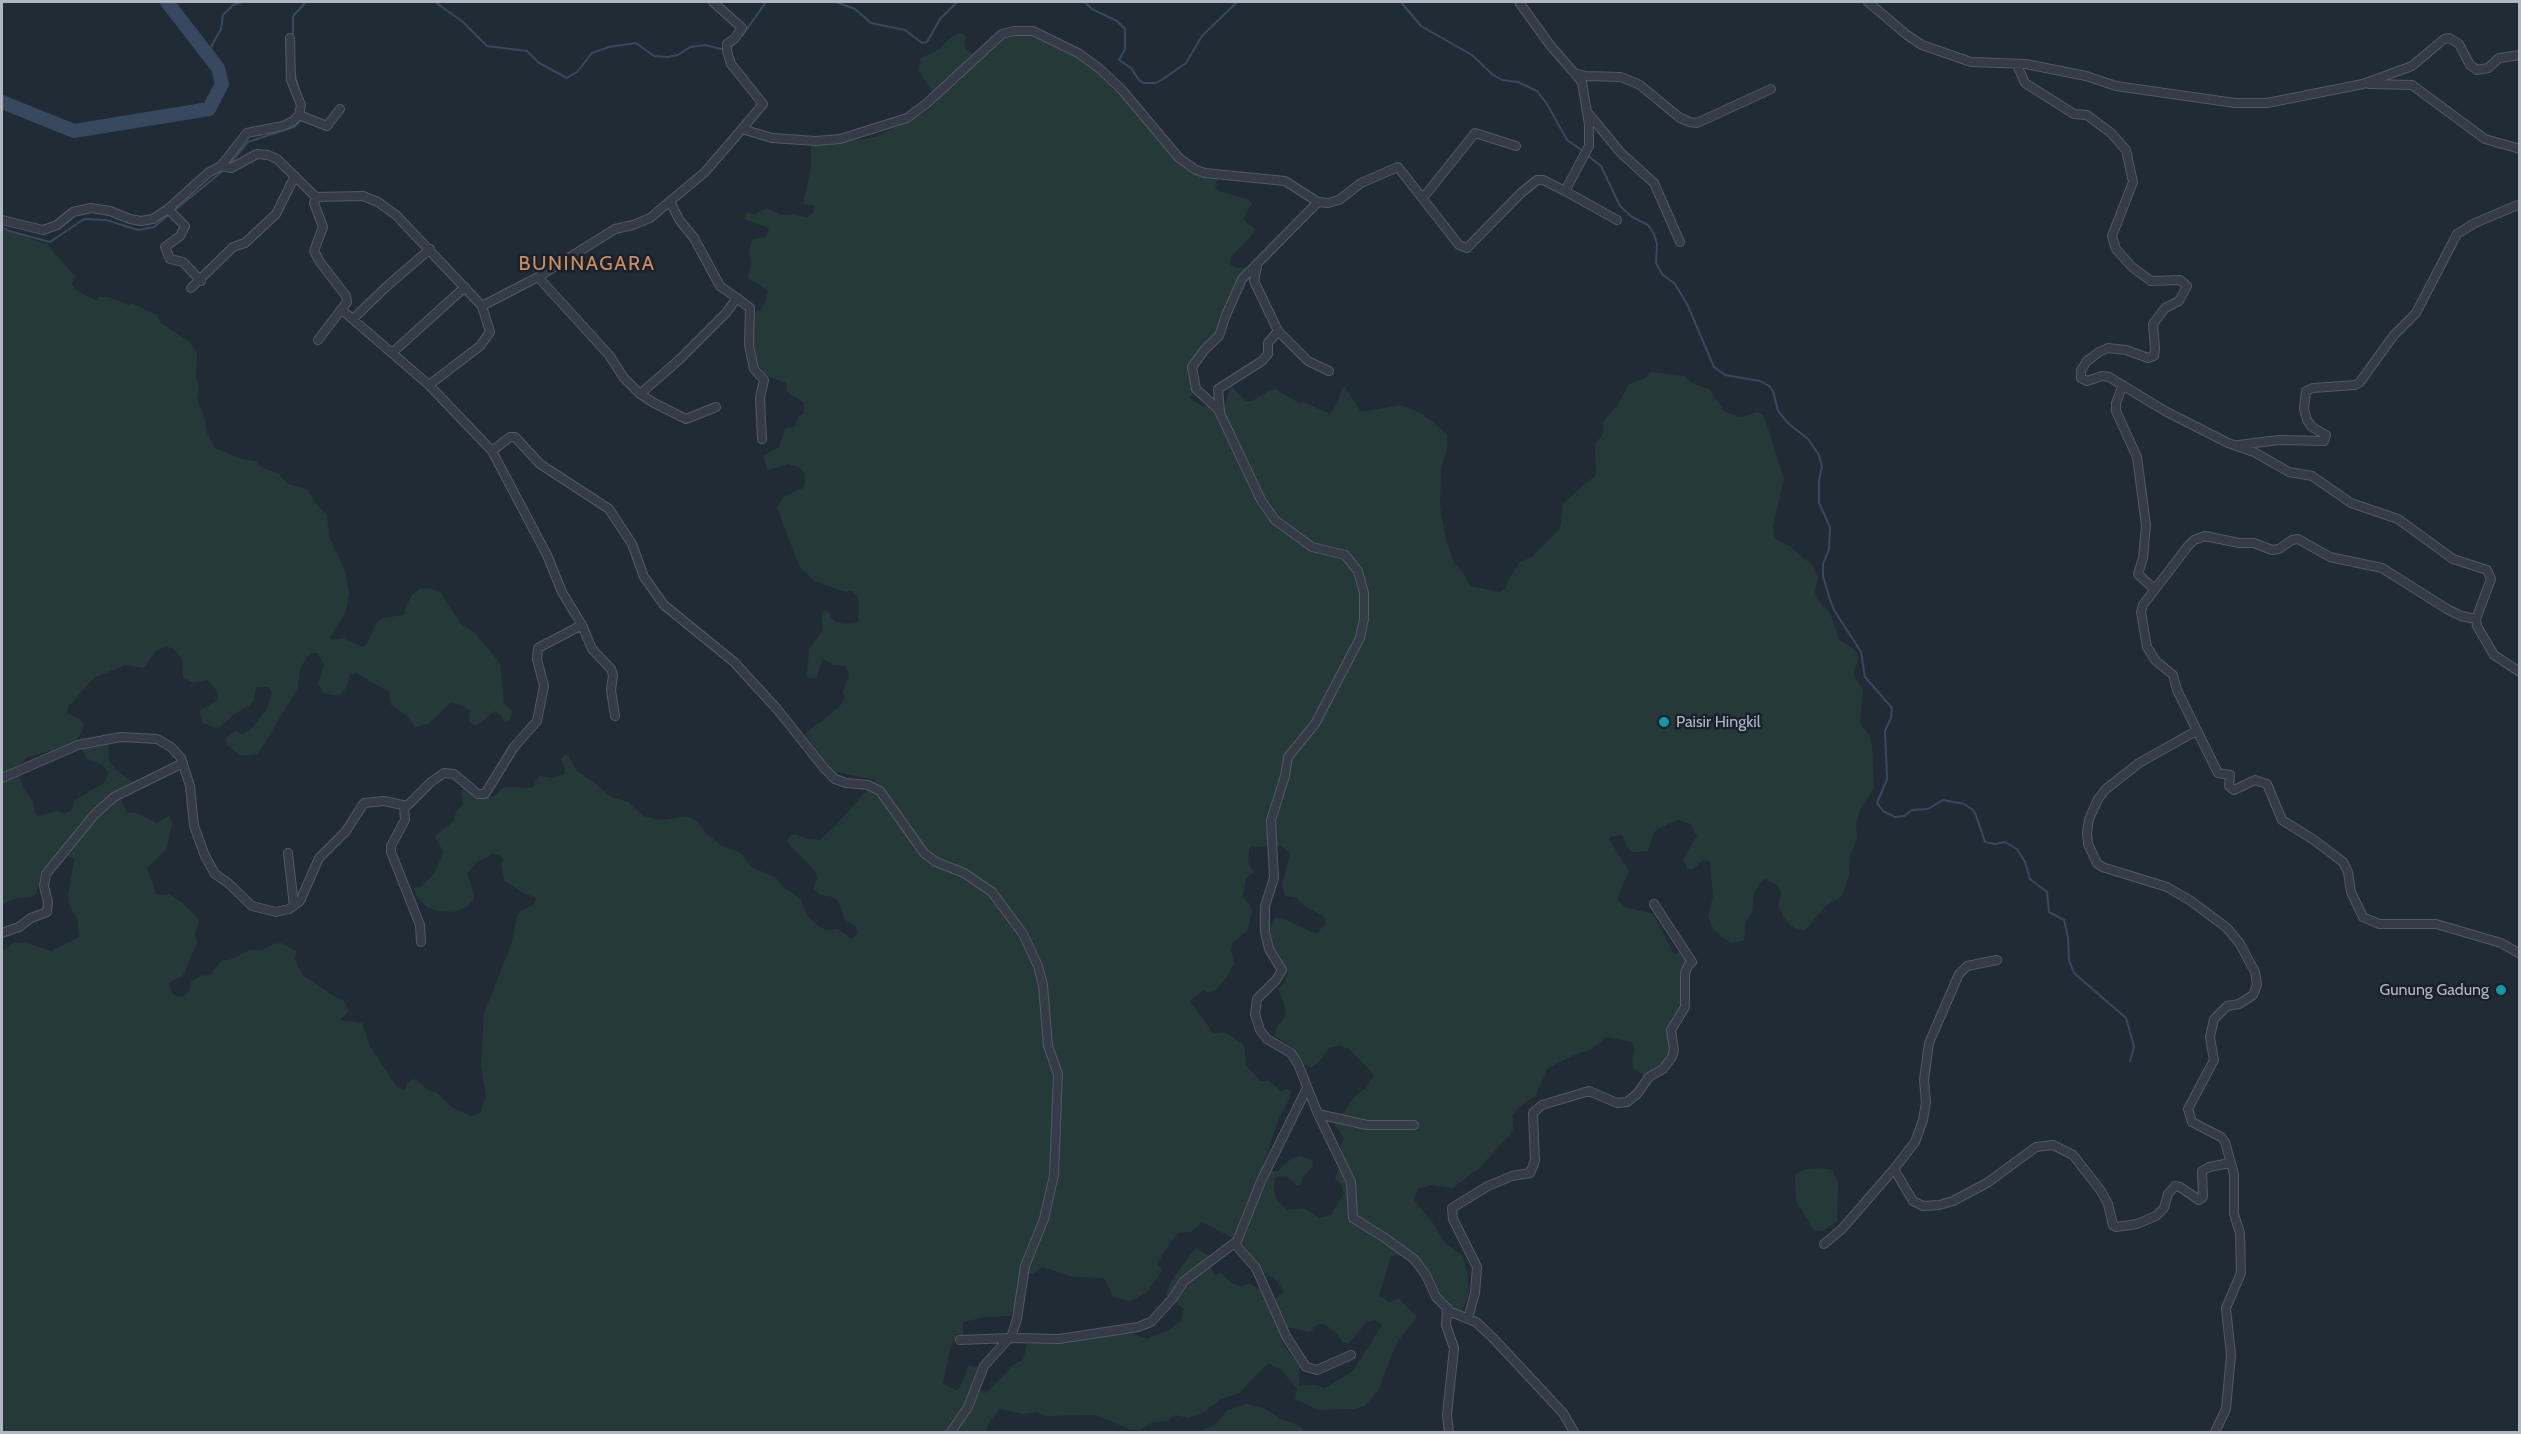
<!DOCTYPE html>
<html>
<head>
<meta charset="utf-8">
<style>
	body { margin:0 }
	#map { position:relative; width:2521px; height:1434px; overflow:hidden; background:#212b36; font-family:Cabin,sans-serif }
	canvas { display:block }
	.frame { position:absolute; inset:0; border:3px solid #afb7c3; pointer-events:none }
</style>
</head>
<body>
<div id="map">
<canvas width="2521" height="1434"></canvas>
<div class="frame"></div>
</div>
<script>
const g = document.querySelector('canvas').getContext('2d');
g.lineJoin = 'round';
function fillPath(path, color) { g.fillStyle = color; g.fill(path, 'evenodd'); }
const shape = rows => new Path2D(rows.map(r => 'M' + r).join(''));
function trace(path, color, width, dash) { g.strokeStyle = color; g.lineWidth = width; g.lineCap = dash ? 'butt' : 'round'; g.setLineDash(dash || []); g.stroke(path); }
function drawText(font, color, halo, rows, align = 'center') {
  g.font = font + ' Cabin,sans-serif'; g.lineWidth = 5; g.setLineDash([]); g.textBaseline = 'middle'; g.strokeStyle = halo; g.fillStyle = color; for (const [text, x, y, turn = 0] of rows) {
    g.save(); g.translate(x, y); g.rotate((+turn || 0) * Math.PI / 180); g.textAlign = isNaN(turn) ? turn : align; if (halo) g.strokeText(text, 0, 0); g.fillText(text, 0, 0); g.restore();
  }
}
fillPath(shape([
	[960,33,966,36,964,43,966,49,974,54,986,43,1003,37,1014,33,1032,33,1077,55,1110,81,1178,159,1205,175,1218,179,1215,186,1219,191,1247,199,1252,203,1243,219,1256,230,1231,257,1230,264,1235,268,1246,268,1249,271,1220,331,1192,361,1195,389,1190,398,1204,407,1208,405,1212,409,1225,407,1229,389,1232,387,1246,401,1252,401,1270,390,1276,389,1299,403,1303,402,1330,414,1339,400,1341,389,1345,387,1361,412,1401,405,1423,414,1447,434,1447,448,1441,469,1440,507,1446,540,1454,563,1462,571,1470,586,1500,592,1506,588,1510,577,1520,562,1532,557,1560,529,1563,503,1596,475,1595,445,1604,432,1603,422,1618,404,1629,384,1643,379,1651,372,1684,376,1692,383,1709,389,1725,412,1741,417,1758,412,1764,416,1784,479,1773,526,1774,536,1777,540,1790,546,1813,566,1818,577,1815,592,1817,599,1830,613,1839,639,1857,652,1858,658,1854,672,1855,678,1863,689,1860,720,1862,727,1870,736,1872,746,1874,788,1860,809,1856,825,1857,839,1850,854,1849,875,1842,896,1826,906,1805,930,1794,928,1784,918,1778,905,1781,893,1778,886,1767,879,1761,881,1754,893,1752,913,1745,923,1744,941,1730,943,1714,930,1708,917,1713,896,1710,862,1703,860,1693,869,1687,869,1683,859,1697,836,1691,824,1678,820,1666,825,1654,832,1648,851,1639,852,1632,852,1627,847,1622,835,1610,837,1609,839,1629,871,1617,899,1625,907,1653,914,1674,954,1680,952,1690,963,1685,1000,1676,1017,1673,1050,1667,1063,1645,1076,1633,1068,1632,1058,1635,1048,1632,1042,1606,1037,1591,1050,1581,1052,1548,1068,1535,1096,1520,1106,1513,1115,1513,1129,1510,1135,1479,1168,1453,1188,1431,1185,1418,1189,1414,1200,1433,1223,1445,1243,1463,1256,1468,1274,1469,1294,1462,1311,1456,1310,1438,1296,1411,1255,1391,1256,1379,1296,1390,1302,1399,1298,1417,1317,1397,1342,1378,1391,1365,1406,1355,1409,1318,1410,1295,1399,1297,1388,1280,1369,1268,1363,1239,1393,1221,1399,1203,1413,1188,1418,1175,1415,1168,1421,1153,1422,1139,1430,1129,1429,1096,1415,1046,1416,1037,1412,1023,1414,1000,1409,989,1422,986,1432,2,1432,2,951,14,943,25,942,51,951,79,937,77,918,69,906,68,896,74,861,73,858,64,854,59,853,41,871,37,893,32,897,14,899,2,905,2,229,48,245,76,278,71,283,76,290,87,296,96,300,99,297,109,297,128,305,131,303,157,315,160,322,188,341,197,352,196,377,199,387,197,400,205,419,207,433,214,447,238,458,255,461,263,468,279,474,288,484,307,489,317,505,327,515,329,537,345,570,349,593,346,612,329,638,333,640,343,638,362,647,366,645,376,624,382,618,404,615,405,608,412,595,420,589,430,588,440,592,461,624,475,633,500,663,504,703,512,711,510,720,504,722,502,716,495,711,477,725,474,725,469,721,470,711,462,705,450,703,429,724,415,727,407,716,391,705,389,692,356,673,350,675,346,688,338,696,324,693,318,684,324,664,317,653,310,653,300,668,298,688,261,749,257,754,241,756,227,745,226,738,236,731,242,734,249,731,266,711,272,693,269,687,256,687,254,700,250,705,233,715,218,729,203,723,199,711,216,701,218,696,216,690,207,680,194,683,183,678,182,659,174,649,168,647,162,648,156,651,144,668,125,665,94,678,68,707,67,713,79,719,84,724,83,730,74,744,26,758,18,766,18,773,24,789,33,801,35,814,38,816,58,811,64,814,71,811,75,800,104,783,109,773,102,765,86,758,82,749,107,744,109,747,108,760,117,771,133,782,123,788,121,800,127,813,137,813,157,823,169,815,172,823,167,848,147,868,156,893,159,895,169,894,180,901,196,916,199,922,195,933,197,943,185,971,182,977,173,980,169,985,173,995,182,997,189,992,191,982,199,976,210,975,222,960,229,960,250,950,261,950,274,944,281,943,297,951,295,958,297,965,304,976,332,995,344,1001,349,1011,339,1020,362,1023,370,1046,397,1087,404,1090,409,1081,415,1079,428,1090,437,1093,453,1108,471,1116,480,1113,486,1097,481,1065,484,1013,511,945,517,917,521,911,533,905,537,898,523,893,505,881,501,866,503,860,500,855,493,854,477,862,467,873,474,893,473,900,467,907,454,912,437,911,427,907,418,898,413,888,421,887,435,872,442,856,443,851,435,838,436,835,454,821,456,812,463,804,461,790,464,789,480,799,494,796,504,787,532,788,539,776,553,778,564,774,565,768,561,760,565,755,568,756,577,771,595,783,611,797,628,802,643,816,661,820,686,816,696,820,707,834,722,846,739,852,753,868,775,877,784,887,800,899,809,918,820,927,826,930,838,929,851,939,857,934,856,926,845,920,838,901,833,897,820,895,814,889,817,877,814,870,787,842,789,836,795,834,807,839,820,840,837,824,876,780,836,772,827,765,805,734,840,706,845,698,843,691,849,675,846,666,833,665,823,659,816,678,809,679,807,676,809,649,823,630,821,614,826,610,834,621,844,624,855,623,858,622,859,605,857,596,852,591,845,592,815,581,799,566,777,507,784,497,803,488,805,482,804,472,799,467,788,464,768,470,763,456,779,447,785,428,795,427,798,417,804,413,804,403,787,392,786,383,767,376,758,365,752,339,752,322,755,312,761,309,765,303,768,290,748,278,751,264,749,249,753,239,766,237,769,230,767,227,744,219,746,213,755,214,767,208,780,214,779,215,794,214,807,218,813,212,815,206,803,204,811,167,811,146,842,143,851,138,858,140,878,136,928,111,938,100,918,70,921,58,940,49,949,39],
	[1268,844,1281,846,1290,853,1282,885,1285,896,1295,897,1303,905,1323,916,1326,922,1317,934,1282,918,1275,918,1273,921,1270,928,1272,944,1288,971,1285,982,1278,988,1286,1009,1285,1017,1276,1029,1275,1036,1292,1047,1305,1064,1310,1068,1318,1063,1330,1047,1340,1046,1349,1049,1374,1075,1366,1088,1355,1096,1335,1125,1344,1139,1341,1146,1343,1155,1335,1179,1340,1183,1344,1193,1331,1215,1319,1218,1305,1208,1287,1210,1277,1200,1274,1190,1275,1177,1286,1176,1297,1185,1300,1185,1304,1176,1313,1166,1312,1160,1300,1156,1293,1157,1277,1172,1263,1166,1279,1118,1290,1098,1291,1091,1288,1089,1281,1091,1269,1081,1260,1081,1246,1065,1244,1045,1225,1032,1213,1033,1190,1001,1203,990,1208,993,1218,988,1227,977,1234,964,1231,949,1233,942,1247,931,1252,911,1249,903,1243,897,1246,878,1254,872,1248,863,1249,850,1252,846,1265,847],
	[1202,1222,1242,1243,1268,1276,1274,1278,1284,1291,1275,1299,1266,1286,1258,1289,1250,1284,1241,1286,1233,1284,1221,1273,1214,1275,1208,1256,1196,1247,1171,1281,1166,1295,1184,1309,1181,1321,1170,1329,1147,1339,1129,1332,1072,1341,1027,1344,1023,1360,1013,1365,986,1393,971,1386,978,1368,969,1365,959,1389,956,1390,943,1383,951,1346,954,1340,963,1337,963,1322,986,1317,1010,1316,1014,1308,1023,1276,1034,1273,1042,1267,1073,1277,1104,1278,1113,1297,1130,1301,1147,1292,1162,1271,1157,1263,1173,1239,1178,1233,1191,1232],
	[1374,1320,1382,1325,1353,1371,1325,1388,1315,1385,1299,1386,1300,1368,1282,1342,1278,1329,1287,1327,1310,1332,1318,1324,1325,1324,1338,1335,1342,1342,1348,1344,1367,1322],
	[1819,1168,1833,1170,1838,1183,1837,1221,1823,1231,1814,1230,1796,1201,1795,1174,1805,1169],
	[1246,1404,1264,1408,1280,1419,1299,1425,1306,1432,1197,1432,1214,1425,1228,1410]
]), '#263939');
trace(shape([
	[435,2,463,22,487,46,527,51,539,63,567,78,577,72,592,53,609,47,636,43,654,56,668,57,678,55,690,47,705,45,721,49,732,46,736,42],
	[836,2,855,9,871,23,905,30,922,43,927,42,940,19,957,2],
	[1085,2,1092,9,1117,21,1125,29,1125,49,1119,60,1131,68,1139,80,1143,83,1156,83,1163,79,1186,63,1202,36,1237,2],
	[1401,2,1421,26,1472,55,1493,75,1502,80,1518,82,1537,91,1547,104,1567,140,1583,151],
	[293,36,293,16,306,2],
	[742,36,766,2],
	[207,54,221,29,223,15,233,5,242,2],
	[295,74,298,86],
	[1587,155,1601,166,1620,206,1632,217,1648,225,1654,234,1657,244,1656,263,1662,274,1675,284,1687,304,1714,367,1725,375,1760,381,1769,386,1773,391,1778,411,1789,424,1808,439,1819,455,1822,467,1819,480,1819,503,1830,527,1829,549,1823,564,1823,576,1829,597,1834,610,1861,652,1865,677,1892,708,1891,718,1885,731,1887,779,1877,803,1883,811,1895,817,1904,816,1912,810,1928,809,1943,800,1964,804,1973,810,1976,815,1985,842,1995,844,2005,842,2017,849,2025,862,2030,879,2047,892,2049,912,2064,920,2068,937,2069,960,2074,973,2126,1018,2134,1047,2130,1061],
	[228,166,248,142,294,127,301,120],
	[2,227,9,231,50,242,84,219,106,220,138,230,154,227,224,170]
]), '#38485e', 2);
trace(shape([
	[2,102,74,131,209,109,222,84,218,68,167,2]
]), '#38485e', 14);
const minor = shape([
	[713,2,742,28,735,38,727,44,727,51,731,64,763,104,742,129],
	[1868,2,1907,35,1922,45,1971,62,2026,64,2086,76,2116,86,2235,103,2267,103,2363,84,2412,66,2444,39,2449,38,2459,44,2470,65,2477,70,2488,68,2499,58,2520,55],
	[290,38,291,80,301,105,299,115],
	[2017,65,2025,83,2074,114,2087,115,2111,133,2126,150,2133,182,2112,236,2116,249,2132,267,2151,281,2180,280,2187,286,2179,301,2165,308,2153,324,2155,349,2154,356,2148,358,2126,350,2108,348,2099,352,2087,361,2081,370,2081,378,2087,381,2102,376,2109,377,2165,411,2228,443,2254,452,2289,472,2312,476,2351,503,2398,519,2453,559,2487,570,2491,579,2476,619,2477,626,2494,655,2520,672],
	[1574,73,1586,76,1621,77,1640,85,1680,118,1690,122,1697,123,1771,89],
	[2369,84,2412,85,2485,139,2520,149],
	[1588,113,1621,153,1654,183,1680,242],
	[221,166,247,133,283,126,293,121,299,115,327,126,340,109],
	[1565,191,1617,220],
	[316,197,314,203,323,227,314,251,320,262,346,296,347,302,318,340],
	[1423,198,1475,133,1516,146],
	[1318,202,1242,279,1226,315,1219,336,1205,349,1192,367,1196,389,1218,409,1261,500,1275,520,1312,547,1345,555,1358,571,1364,593,1364,619,1360,638,1315,724,1288,757,1285,776,1271,820,1274,878,1265,906,1265,932,1269,949,1282,970,1276,980,1257,999,1255,1014,1260,1030,1267,1039,1291,1053,1298,1064,1318,1114,1351,1182,1353,1218,1385,1238,1414,1259,1426,1275,1436,1297,1451,1312,1476,1322,1493,1338,1563,1413,1574,1432],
	[2,220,43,230,57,225,73,212,91,208,110,211,130,219,141,221,153,219,168,209],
	[1257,267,1254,281,1278,331,1308,361,1329,371],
	[538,277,609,355,624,378,640,394,680,359,726,313,737,298,720,286,694,238,680,221,670,202],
	[191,288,233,247,245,243,276,214,295,176],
	[737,298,750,308,749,345,754,369,764,380,760,398,762,439],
	[482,306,538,277,615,229,633,225,650,218,705,172,742,129,772,138,816,141,840,139,907,118,926,104,1002,34,1014,31,1033,31,1078,53,1100,69,1122,90,1179,158,1196,170,1205,173,1285,181,1318,202,1328,203,1339,200,1361,183,1398,167,1459,245,1467,248,1521,193,1537,180,1543,180,1565,191,1589,146,1589,125,1582,82,1550,45,1519,2],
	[342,310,429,385],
	[353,319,386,287,430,249],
	[392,353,465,287],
	[2123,385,2116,403,2116,411,2137,457,2146,525,2143,558,2138,574,2154,589],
	[640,394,654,403,686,419,716,407],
	[1220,411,1218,389,1262,361,1268,354,1268,343,1278,331],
	[2238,445,2279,440,2324,441,2326,435,2312,427,2307,420,2304,409,2306,391,2313,388,2355,385,2360,382,2394,335,2416,313,2457,234,2475,223,2520,204],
	[492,451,510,437,515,437,540,464,609,509,632,544,644,577,664,605,734,662,777,709,824,768,835,779,846,783,868,785,880,791,924,853,936,862,964,873,992,892,1023,934,1038,966,1043,985,1048,1046,1058,1074,1054,1175,1044,1219,1025,1266,1017,1319,1011,1338],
	[2476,619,2461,616,2447,609,2382,568,2330,557,2298,539,2292,540,2279,549,2272,550,2254,543,2239,543,2205,536,2194,540,2188,546,2143,605,2141,612,2147,647,2156,661,2173,675,2177,690,2218,773,2230,775,2229,786,2234,790,2255,780,2267,784,2282,820,2314,840,2343,862,2348,872,2351,892,2363,917,2379,924,2436,924,2501,943,2520,954],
	[582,625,592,649,611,669,613,675,611,690,615,716],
	[2196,731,2139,763,2106,789,2098,799,2089,819,2087,833,2088,844,2097,863,2102,867,2167,887,2191,901,2227,928,2240,944,2255,972,2257,985,2253,995,2239,1004,2227,1006,2214,1019,2210,1037,2214,1060,2188,1109,2192,1122,2221,1137,2225,1142,2234,1174,2234,1214,2240,1233,2241,1273,2226,1308,2231,1355,2226,1409,2215,1432],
	[2,778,78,745,121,737,157,739,171,747,181,758,190,786,194,826,205,856,215,874,228,883,252,906,276,912,289,909,300,901,319,858,346,831,364,803,384,801,407,806,431,782,444,773,454,774,478,794,485,794,514,747,537,721,544,686,537,659,538,648,582,625,562,592,547,555,492,451,429,385,480,346,490,332,482,306,396,215,378,202,363,196,316,197,277,159,268,155,257,154,231,168,221,166,208,173,168,209,185,226,180,236,165,247,170,259,183,262,201,281],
	[404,806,405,820,391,846,391,852,420,925,421,942],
	[288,853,294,906],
	[2,933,19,927,31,918,47,912,48,902,44,886,46,874,94,815,114,797,183,763],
	[1318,1114,1367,1125,1414,1125],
	[1894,1169,1915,1142,1923,1120,1926,1102,1924,1080,1929,1043,1959,974,1967,966,1997,960],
	[1235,1244,1256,1268,1286,1336,1306,1367,1317,1370,1351,1355],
	[1824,1244,1842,1229,1894,1169,1913,1201,1923,1206,1939,1205,1953,1201,1987,1183,2036,1147,2053,1145,2073,1155,2101,1191,2108,1204,2113,1225,2116,1227,2137,1224,2156,1216,2164,1208,2168,1194,2175,1186,2180,1187,2199,1200,2203,1197,2202,1171,2209,1167,2230,1163],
	[1447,1309,1446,1325,1454,1348,1447,1415,1449,1432],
	[1468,1318,1475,1293,1477,1267,1453,1219,1452,1208,1488,1186,1512,1176,1530,1173,1535,1161,1533,1113,1542,1105,1589,1091,1617,1103,1627,1102,1637,1094,1649,1077,1663,1069,1672,1057,1674,1050,1671,1030,1685,1007,1685,973,1688,966,1692,962,1654,904],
	[960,1340,1011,1338,1059,1339,1138,1327,1151,1322,1172,1299,1184,1281,1237,1241,1262,1179,1307,1088],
	[951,1432,968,1407,984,1366,1009,1338]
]);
trace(minor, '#525a64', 10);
trace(minor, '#353c47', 8);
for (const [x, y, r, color] of [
	[1664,722,6,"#0f9aa8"],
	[2501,990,6,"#0f9aa8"]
]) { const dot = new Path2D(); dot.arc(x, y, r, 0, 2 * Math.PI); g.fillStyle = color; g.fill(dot); trace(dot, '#1a212b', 2); }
drawText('16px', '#afb7c3', '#1a212b', [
	["Paisir Hingkil",1676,722],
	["Gunung Gadung",2489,990,"right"]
], 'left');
g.letterSpacing = '1.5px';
drawText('20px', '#cc8d61', '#1a212b', [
	["BUNINAGARA",587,264]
]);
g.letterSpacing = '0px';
</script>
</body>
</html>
